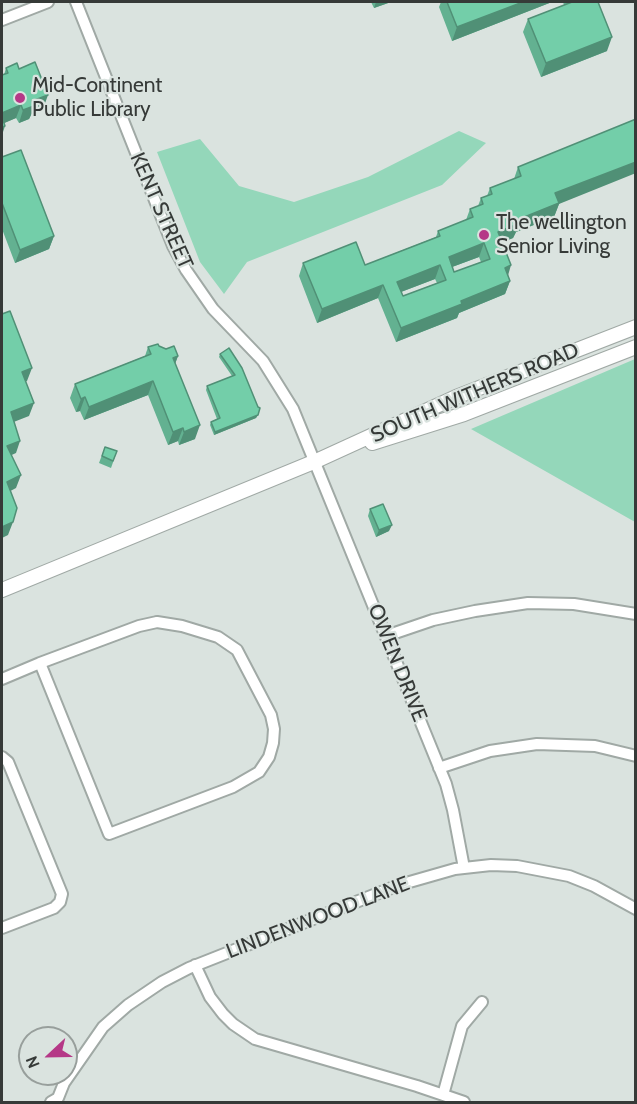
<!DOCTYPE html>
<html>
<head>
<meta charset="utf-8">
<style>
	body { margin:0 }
	#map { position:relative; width:637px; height:1104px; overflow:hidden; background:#dae3df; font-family:Cabin,sans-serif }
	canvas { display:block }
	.frame { position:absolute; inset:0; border:3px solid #363a38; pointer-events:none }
	.north { position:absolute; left:18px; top:1026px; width:60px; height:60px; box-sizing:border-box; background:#dae3df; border:2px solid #989f9c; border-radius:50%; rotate:248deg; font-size:16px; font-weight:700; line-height:24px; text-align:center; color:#363a38 }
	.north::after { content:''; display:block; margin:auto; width:21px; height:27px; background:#b53887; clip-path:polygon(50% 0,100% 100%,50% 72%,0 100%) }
</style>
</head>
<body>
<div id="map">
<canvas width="637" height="1104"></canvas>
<div class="frame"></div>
<div class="north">N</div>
</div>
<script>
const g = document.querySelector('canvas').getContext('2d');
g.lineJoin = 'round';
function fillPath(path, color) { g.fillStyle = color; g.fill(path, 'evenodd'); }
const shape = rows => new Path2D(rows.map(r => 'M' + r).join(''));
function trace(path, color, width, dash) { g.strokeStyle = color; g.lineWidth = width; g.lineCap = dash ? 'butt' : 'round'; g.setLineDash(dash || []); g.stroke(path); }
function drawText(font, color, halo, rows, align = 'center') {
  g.font = font + ' Cabin,sans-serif'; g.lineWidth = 4.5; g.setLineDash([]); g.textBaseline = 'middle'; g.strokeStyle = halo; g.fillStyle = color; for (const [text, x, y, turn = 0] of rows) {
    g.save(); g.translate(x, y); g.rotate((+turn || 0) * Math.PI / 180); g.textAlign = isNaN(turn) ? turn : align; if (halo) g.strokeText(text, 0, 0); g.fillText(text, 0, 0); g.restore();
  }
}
fillPath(shape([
	[459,131,486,143,442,185,247,262,224,294,200,262,157,152,200,139,239,186,294,202,368,177],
	[635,359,635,522,471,429]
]), '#94d7ba');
const minor = shape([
	[76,2,173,246,186,270,213,309,263,361,293,409,446,784,453,810,464,868],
	[2,20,48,2],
	[157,622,182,626,218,637,237,650,271,715,274,729,273,743,269,757,259,772,233,787,109,834,40,663,139,626,157,622],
	[386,636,433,620,475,611,528,603,574,604,636,614],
	[2,679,40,663],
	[2,757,8,762,62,894,60,902,54,908,2,928],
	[439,768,490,751,537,744,595,746,636,756],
	[195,965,210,997,223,1014,233,1024,255,1039,417,1086,464,1102],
	[443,1095,462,1026,482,1002],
	[51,1102,58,1098,64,1083,103,1027,128,1005,162,982,189,968,399,885,455,869,491,865,517,866,569,876,594,886,636,909]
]);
const major = shape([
	[372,443,464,414,636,347],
	[2,590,316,461,456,397,636,327]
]);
trace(minor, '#a0a9a5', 14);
trace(major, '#a0a9a5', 16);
trace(minor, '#fff', 10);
trace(major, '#fff', 14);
fillPath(shape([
	[371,2,391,2,374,8],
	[441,2,552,2,452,41,439,7],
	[563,2,598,2,607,51,541,77,523,32,528,19,564,5],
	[6,68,19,69,43,109,32,113,29,119,19,123,16,118,4,123,2,135,4,75],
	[2,157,54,236,49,249,15,263,2,229],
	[518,167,559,204,554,217,516,232,513,238,502,242,508,275,510,281,505,294,459,313,457,318,396,342,378,298,317,323,299,276,303,263,365,265,436,237,438,231,466,220,470,209,478,206,481,198,487,196,490,188,514,179],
	[479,257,481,262,454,272,452,267],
	[435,279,437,283,403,296,401,292],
	[159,346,178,356,175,364,195,439,179,445,178,441,168,445,148,395,84,420,80,411,76,412,70,398,75,384,145,356,148,347],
	[220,354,258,407,260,408,256,418,214,435,210,425,211,422,217,419,206,390,207,386,232,376,219,357],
	[105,447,117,451,111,468,99,463],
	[370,509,389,531,376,537,368,516]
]), '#63b191');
fillPath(shape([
	[376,2,391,2,374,8],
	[523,2,552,2,452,41,457,27],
	[612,37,607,51,541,77,546,63],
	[48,95,43,109,32,113,29,119,19,123,23,110,32,101],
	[21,105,16,118,2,124,2,113],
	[5,126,2,135,2,127],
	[636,162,636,173,559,204,554,217,516,232,513,238,494,246,498,232,555,193],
	[54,236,49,249,15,263,20,250],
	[484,243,479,257,444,270,449,257],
	[440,265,435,279,393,295,397,282],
	[511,265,507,279,505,268],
	[510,281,505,294,459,313,457,318,396,342,401,328,461,301],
	[383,285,378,298,317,323,322,309],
	[178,356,173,369,173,358],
	[32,368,27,381,17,385,22,372],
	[153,381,148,395,84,420,89,407],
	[85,397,80,411,76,412,81,399],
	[34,403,29,416,6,425,11,412],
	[258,415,256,418,214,435,215,432],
	[200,425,195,439,179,445,184,432],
	[183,428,178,441,168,445,173,432],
	[20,441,16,453,3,459,7,446],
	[21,475,16,488,3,495,7,482],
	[13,522,8,535,2,538,2,527],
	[392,525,389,531,376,537,379,530]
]), '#509076');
const building = shape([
	[447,2,523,2,457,27,447,2],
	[572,2,598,2,612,37,546,63,528,19,572,2],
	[35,62,48,95,32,101,34,106,23,110,21,105,2,113,2,75,8,73,6,68,17,63,19,69,35,62],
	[2,117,5,126,2,127,2,117],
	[636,119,636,162,555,193,559,203,517,220,518,224,498,232,511,265,505,268,510,281,461,301,462,304,401,328,383,285,322,309,303,263,356,242,365,265,440,236,438,231,473,217,470,209,483,204,481,198,492,194,490,188,521,176,518,167,636,119],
	[484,243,490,259,454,272,449,257,484,243],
	[440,265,446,280,403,296,397,282,440,265],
	[21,150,54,236,20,250,2,203,2,157,21,150],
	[10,311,32,368,22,372,34,403,11,412,20,441,7,446,21,475,7,482,17,508,13,522,2,527,2,314,10,311],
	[158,344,159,346,166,349,174,346,178,356,173,358,200,425,184,432,183,428,173,432,153,381,89,407,85,397,81,399,75,384,151,354,148,347,158,344],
	[229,348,242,368,258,407,260,408,258,415,215,432,211,422,220,418,207,386,235,375,220,354,229,348],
	[105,447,117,451,113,461,102,456,105,447],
	[383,504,392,525,379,530,370,509,383,504]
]);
fillPath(building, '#73cea9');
trace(building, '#509076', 1.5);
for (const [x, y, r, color] of [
	[20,98,6,"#b53887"],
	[484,235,6,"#b53887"]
]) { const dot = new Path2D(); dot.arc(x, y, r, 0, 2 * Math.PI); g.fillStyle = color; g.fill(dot); trace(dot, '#dae3df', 2); }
drawText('21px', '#363a38', '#dae3df', [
	["Mid-Continent",32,86],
	["Public Library",32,110],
	["The wellington",496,223],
	["Senior Living",496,247]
], 'left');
drawText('21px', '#363a38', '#dae3df', [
	["KENT STREET",161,211,66],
	["SOUTH WITHERS ROAD",475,393,-23],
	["OWEN DRIVE",397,663,68],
	["LINDENWOOD LANE",318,918,-21]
]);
</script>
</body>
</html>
